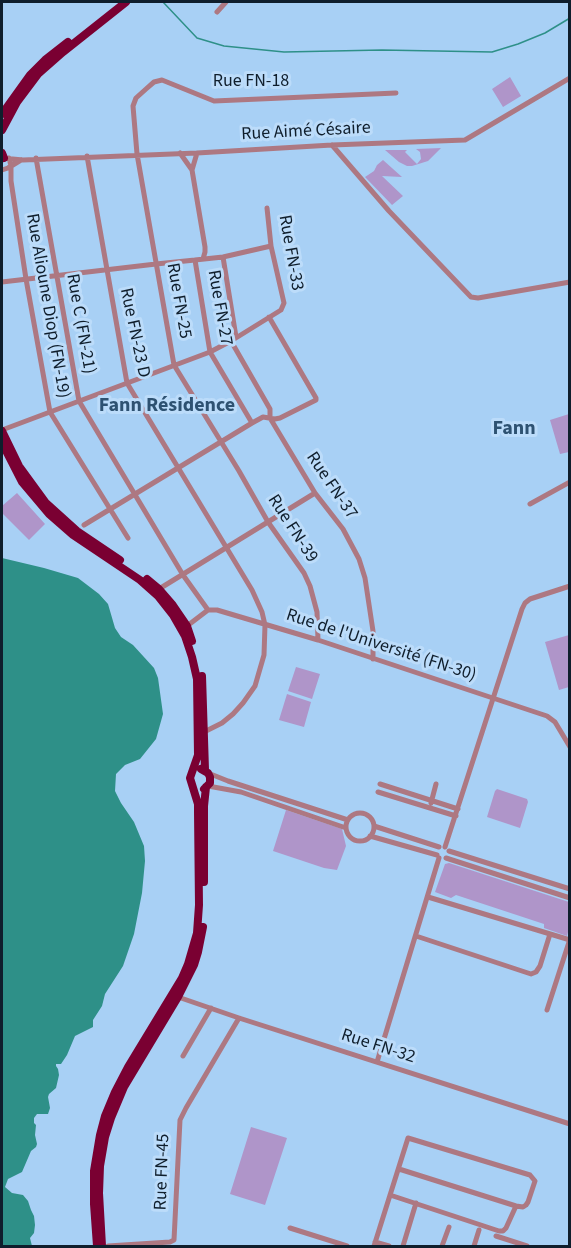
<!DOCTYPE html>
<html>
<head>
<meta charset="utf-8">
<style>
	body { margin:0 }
	#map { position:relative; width:571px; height:1248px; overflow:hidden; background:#a8d0f5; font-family:"Source Sans 3",sans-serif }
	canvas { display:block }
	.frame { position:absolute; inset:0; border:3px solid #0f1e2c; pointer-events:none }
</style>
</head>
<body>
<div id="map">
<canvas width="571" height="1248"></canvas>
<div class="frame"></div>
</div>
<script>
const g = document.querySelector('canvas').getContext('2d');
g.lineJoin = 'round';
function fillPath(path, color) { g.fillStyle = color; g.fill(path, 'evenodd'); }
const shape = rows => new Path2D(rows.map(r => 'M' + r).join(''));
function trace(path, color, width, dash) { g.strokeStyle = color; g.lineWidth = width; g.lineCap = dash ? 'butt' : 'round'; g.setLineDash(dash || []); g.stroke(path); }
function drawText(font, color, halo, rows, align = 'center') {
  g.font = font + ' "Source Sans 3",sans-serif'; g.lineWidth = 6; g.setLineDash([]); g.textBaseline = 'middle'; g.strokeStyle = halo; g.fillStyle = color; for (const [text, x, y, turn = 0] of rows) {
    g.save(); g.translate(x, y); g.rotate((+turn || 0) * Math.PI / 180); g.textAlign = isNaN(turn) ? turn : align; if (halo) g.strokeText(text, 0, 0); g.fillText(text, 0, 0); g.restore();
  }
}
fillPath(shape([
	[510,77,521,96,503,107,492,89],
	[441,148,428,161,412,166,407,166,399,162,385,150,407,150,405,152,417,164,421,159,420,152,416,149],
	[383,160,402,177,382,176,403,196,392,205,365,177,374,171,377,165],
	[569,414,569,452,560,454,550,420],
	[17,493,45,524,29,540,2,513,2,506],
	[569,635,569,687,559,690,545,642],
	[296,667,320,674,312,699,288,691],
	[287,694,311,702,304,727,279,720],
	[497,789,527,799,528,802,520,828,487,817,495,791],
	[286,810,342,829,346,846,337,870,324,868,273,851],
	[449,863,569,902,569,928,567,936,544,928,544,924,456,895,451,898,435,892,445,864],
	[251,1127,287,1138,265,1205,230,1194]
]), '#af95c9');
fillPath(shape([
	[2,558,44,568,78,578,99,594,108,604,115,628,121,637,133,645,154,668,158,678,163,714,156,739,140,759,125,765,116,774,115,791,121,803,134,822,144,846,145,861,142,893,134,934,123,966,105,994,102,1006,93,1020,93,1027,75,1036,67,1055,61,1064,56,1064,56,1066,58,1069,59,1075,56,1088,49,1094,48,1097,50,1108,48,1114,37,1114,34,1118,34,1123,36,1125,35,1135,37,1144,36,1147,31,1151,22,1172,8,1179,5,1187,12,1193,23,1195,28,1201,31,1210,34,1216,35,1225,34,1233,30,1238,32,1246,2,1246]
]), '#2e9088');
trace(shape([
	[163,2,197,38,224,46,284,52,382,50,492,52,518,44,545,33,570,18]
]), '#2e9088', 1.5);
trace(shape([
	[217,12,226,2],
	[332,145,389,211,471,297,478,298,570,282],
	[180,153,192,170,205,247,205,252,203,259],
	[87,156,127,383,252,590,262,612,265,625,264,655,255,686,243,703,233,714,222,723,204,732],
	[2,158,23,160,197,153,332,145,465,140,570,78],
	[9,158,11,166,11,181,26,279,50,412,128,538],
	[36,158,79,401,183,575,208,610],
	[2,170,8,168,21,160],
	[192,170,197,153],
	[223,257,236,337],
	[195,260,210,352,252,423],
	[2,282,156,264,195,260,223,257,271,246],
	[231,341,270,409,270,418,315,493,343,529,359,559,365,578,373,631,373,659],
	[2,430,210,352,231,341,281,310,284,303,271,246,267,208],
	[530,504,570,482],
	[84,525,252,423,263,417,275,419,280,418,316,400,316,398,269,317],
	[159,589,315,493],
	[208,610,217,610,318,640,547,716,555,722,570,747],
	[187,626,208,610],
	[318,640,317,612,310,586,304,573,268,522,239,471,174,365,137,154,133,106,136,98,146,89,154,82,162,80,214,101,396,93],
	[208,773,228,781,348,820],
	[380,784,458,809],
	[208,786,241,792,346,828],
	[378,792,456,816],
	[431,803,436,784],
	'346 827a14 14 0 1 1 28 0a14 14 0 1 1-28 0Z',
	[374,826,439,847],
	[370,836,437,855],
	[445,847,522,609,525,603,530,599,570,586],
	[449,851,570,889],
	[446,858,570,898],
	[428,897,570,940],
	[416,936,531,974,536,972,540,966,550,934],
	[178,997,239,1018,570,1124],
	[547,1010,570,939],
	[183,1056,211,1008],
	[377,1062,439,858],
	[390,1195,499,1231,503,1231,506,1228,516,1206],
	[290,1228,347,1246],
	[496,1236,527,1246],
	[375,1242,389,1246],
	[108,1246,170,1242,174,1240,180,1120,186,1108,239,1018],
	[374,1246,408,1138,530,1175,535,1181,528,1202,526,1205,523,1207,516,1206,399,1169],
	[403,1246,416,1203],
	[442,1246,449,1227],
	[474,1246,479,1230]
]), '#ad7882', 5);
trace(shape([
	[2,114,30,75,45,60,68,42],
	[2,130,17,102,38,74,63,52,126,2],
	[2,153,4,158],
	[2,431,19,466,46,503,77,531,120,560],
	[2,443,22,482,49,514,73,535,140,580,158,596,173,615,185,636,192,657,197,679,198,755,190,778,198,804,198,812,199,905,197,933,188,964,182,978,128,1067,115,1092,105,1116,100,1135,94,1171,94,1204,97,1246],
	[147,579,159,589,172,604,187,626,192,641],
	[202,676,205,770],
	[201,769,208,773,210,777,210,783,204,789],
	[204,882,204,806,206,787],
	[102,1246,99,1193,100,1166,105,1137,111,1118,124,1087,178,997,194,965,198,952,203,927]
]), '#7a0032', 8);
drawText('18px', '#0f1e2c', '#bcdcfa', [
	["Rue FN-18",251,82],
	["Rue Aimé Césaire",306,132,-3],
	["Rue FN-33",290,253,80],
	["Rue FN-25",178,301,80],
	["Rue Alioune Diop (FN-19)",47,306,80],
	["Rue FN-27",219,308,80],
	["Rue C (FN-21)",80,324,80],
	["Rue FN-23 D",134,333,78],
	["Rue FN-37",331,486,56],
	["Rue FN-39",292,529,57],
	["Rue de l'Université (FN-30)",381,646,18],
	["Rue FN-32",378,1047,18],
	["Rue FN-45",163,1172,-88]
]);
drawText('bold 20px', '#2e5272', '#bcdcfa', [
	["Fann Résidence",167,407],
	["Fann",514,430]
]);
</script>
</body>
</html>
